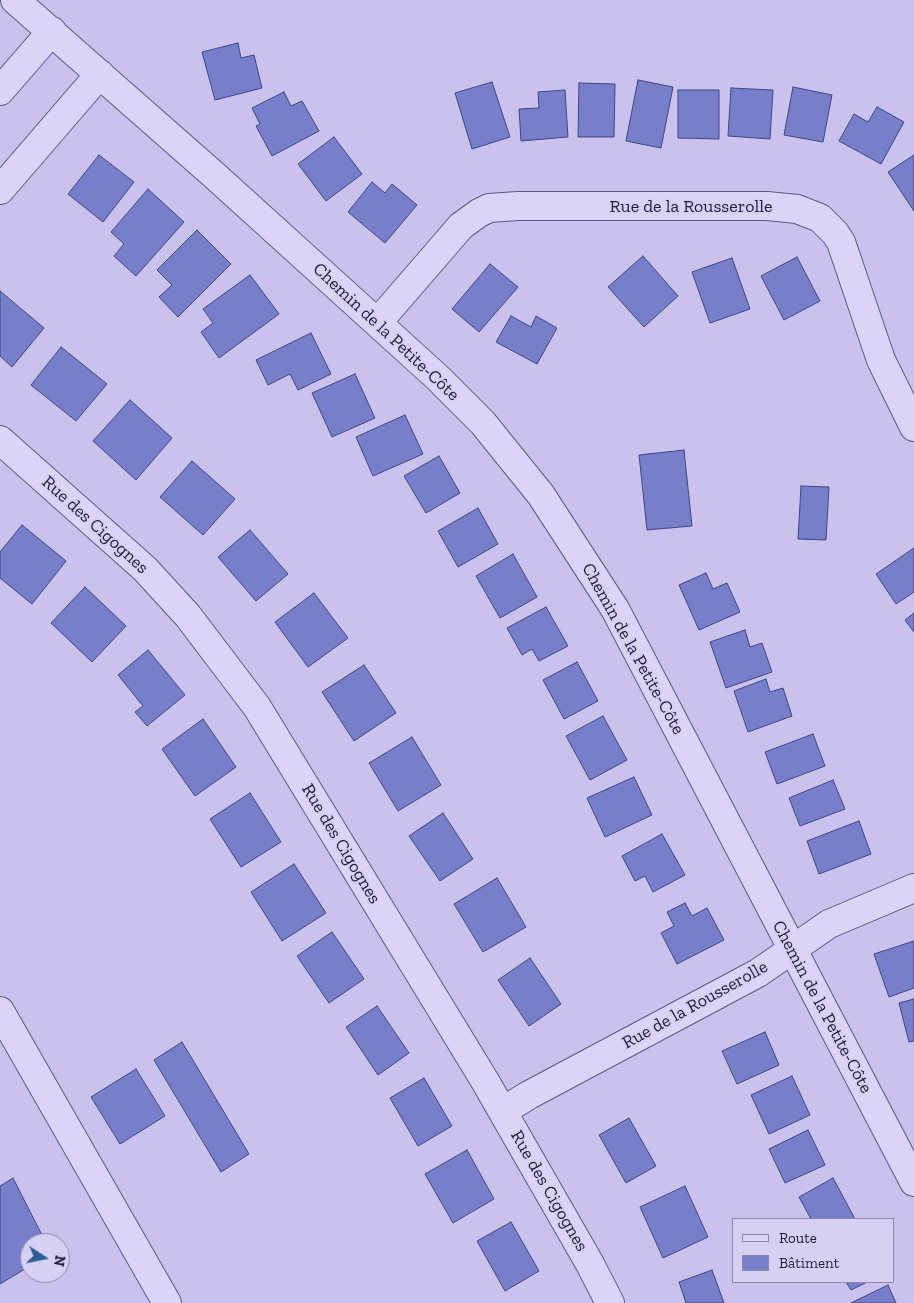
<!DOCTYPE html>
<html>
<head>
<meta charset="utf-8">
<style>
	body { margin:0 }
	#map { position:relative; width:914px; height:1303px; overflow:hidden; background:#cac1ed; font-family:"Zilla Slab",serif }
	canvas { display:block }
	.legend { position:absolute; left:732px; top:1218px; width:162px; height:65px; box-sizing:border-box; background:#d8d0f4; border:1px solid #8d88a8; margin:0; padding:6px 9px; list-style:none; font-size:15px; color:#1d1d36 }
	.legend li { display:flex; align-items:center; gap:10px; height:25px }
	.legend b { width:25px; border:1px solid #8d88a8 }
	.north { position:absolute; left:20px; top:1233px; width:50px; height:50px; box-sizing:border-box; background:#d8d0f4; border:1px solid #8d88a8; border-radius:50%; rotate:101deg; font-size:14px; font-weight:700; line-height:20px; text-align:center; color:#1d1d36 }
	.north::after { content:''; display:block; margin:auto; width:18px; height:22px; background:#2a5f93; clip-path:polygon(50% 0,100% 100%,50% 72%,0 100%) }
</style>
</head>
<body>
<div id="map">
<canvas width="914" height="1303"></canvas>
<ul class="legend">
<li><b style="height:6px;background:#dbd4f8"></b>Route</li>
<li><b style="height:14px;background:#777eca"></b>Bâtiment</li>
</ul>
<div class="north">N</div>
</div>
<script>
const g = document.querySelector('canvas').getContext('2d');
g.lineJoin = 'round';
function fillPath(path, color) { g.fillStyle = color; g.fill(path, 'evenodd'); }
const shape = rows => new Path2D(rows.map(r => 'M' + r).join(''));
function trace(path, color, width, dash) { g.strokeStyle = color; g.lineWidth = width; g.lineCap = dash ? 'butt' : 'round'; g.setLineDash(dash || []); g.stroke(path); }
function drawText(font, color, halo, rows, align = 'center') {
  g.font = font + ' "Zilla Slab",serif'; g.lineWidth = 4; g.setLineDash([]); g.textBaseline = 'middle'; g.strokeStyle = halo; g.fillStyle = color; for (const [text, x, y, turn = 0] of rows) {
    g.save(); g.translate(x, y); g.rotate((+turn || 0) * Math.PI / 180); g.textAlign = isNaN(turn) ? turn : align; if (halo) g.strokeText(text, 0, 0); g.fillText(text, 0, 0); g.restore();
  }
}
const building = shape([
	[238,43,241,58,254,55,262,88,215,100,202,52,238,43],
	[638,80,673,87,661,148,626,141,638,80],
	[492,82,510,137,472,149,455,93,492,82],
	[579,83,615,84,614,137,578,137,579,83],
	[793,87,832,95,823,142,784,135,793,87],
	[731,88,773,90,770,139,728,136,731,88],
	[565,90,568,137,521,141,519,109,539,108,538,92,565,90],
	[678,90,719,90,719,139,678,138,678,90],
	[284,92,291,106,302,101,319,131,272,156,256,126,260,124,252,108,284,92],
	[877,107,904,122,881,164,839,141,854,114,868,122,877,107],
	[334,137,362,174,326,201,298,164,334,137],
	[99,155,134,182,103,222,68,194,99,155],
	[914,155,914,211,888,172,914,155],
	[372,182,385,193,392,184,417,205,385,243,348,212,372,182],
	[148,189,184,222,136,276,114,256,124,244,111,232,148,189],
	[197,230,231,264,178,317,159,297,172,285,157,270,197,230],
	[643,256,678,296,644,327,608,287,643,256],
	[797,257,820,301,784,320,761,276,797,257],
	[732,258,750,309,710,323,692,272,732,258],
	[490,264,518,287,479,332,452,309,490,264],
	[250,275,279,314,219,358,201,332,213,323,203,309,250,275],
	[0,291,44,328,12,367,0,356,0,291],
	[511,316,531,327,536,316,557,328,537,364,496,342,511,316],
	[311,333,331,374,298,390,290,374,268,385,256,360,311,333],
	[61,347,107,384,76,421,31,385,61,347],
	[355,374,375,418,332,437,312,393,355,374],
	[130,400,172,438,136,480,93,441,130,400],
	[405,415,423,454,373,476,356,437,405,415],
	[684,450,692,526,647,530,639,455,684,450],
	[439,456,460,493,426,513,404,476,439,456],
	[192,461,235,499,203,535,160,497,192,461],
	[801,486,829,487,826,540,798,539,801,486],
	[478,508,498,544,458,567,438,531,478,508],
	[22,525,66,561,32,604,0,578,0,552,22,525],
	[250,530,288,574,256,601,218,557,250,530],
	[914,548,914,592,896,604,876,574,914,548],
	[513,554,537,597,500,618,476,576,513,554],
	[706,573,713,589,727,583,740,612,699,630,679,585,706,573],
	[85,587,126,626,92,662,51,623,85,587],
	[314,593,348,638,308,667,275,622,314,593],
	[546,607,568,646,539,661,532,649,522,655,507,628,546,607],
	[914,613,914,632,905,620,914,613],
	[745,630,750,647,762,643,772,672,726,688,710,642,745,630],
	[148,650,185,695,147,726,135,712,143,706,118,675,148,650],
	[577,662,598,701,564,719,543,680,577,662],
	[364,665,396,713,354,741,322,692,364,665],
	[766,679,770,692,783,688,792,716,748,732,734,691,766,679],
	[603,716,627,760,590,780,566,736,603,716],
	[203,719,236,767,195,796,162,749,203,719],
	[813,734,825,766,777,784,765,752,813,734],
	[412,737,441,785,398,811,369,763,412,737],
	[634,777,652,815,605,837,587,798,634,777],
	[833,780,845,809,800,826,789,798,833,780],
	[250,793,281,842,241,867,210,819,250,793],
	[443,813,473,859,440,881,409,836,443,813],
	[859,821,871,854,819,874,807,841,859,821],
	[662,834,685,875,653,892,645,876,635,881,622,856,662,834],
	[294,864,326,913,282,941,251,892,294,864],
	[497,878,526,927,483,952,454,904,497,878],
	[685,903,692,916,707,908,724,940,677,964,661,933,674,926,667,912,685,903],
	[332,932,364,979,329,1003,297,956,332,932],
	[914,941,914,988,889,997,874,954,914,941],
	[530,958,561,1004,529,1026,498,980,530,958],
	[914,999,914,1041,909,1042,899,1003,914,999],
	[377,1006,409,1053,378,1075,346,1027,377,1006],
	[765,1032,779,1065,737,1084,722,1051,765,1032],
	[182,1042,249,1154,221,1172,154,1060,182,1042],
	[136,1069,165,1116,120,1144,91,1097,136,1069],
	[792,1076,810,1115,769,1134,751,1095,792,1076],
	[424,1078,452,1126,418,1146,390,1098,424,1078],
	[629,1118,656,1166,626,1183,599,1135,629,1118],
	[808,1130,825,1165,785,1183,769,1149,808,1130],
	[467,1150,494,1199,453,1223,425,1174,467,1150],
	[13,1178,46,1243,30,1243,30,1266,0,1284,0,1186,13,1178],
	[833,1178,855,1219,811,1219,799,1197,833,1178],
	[685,1186,708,1237,663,1258,640,1207,685,1186],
	[511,1222,539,1271,505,1291,477,1241,511,1222],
	[712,1270,724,1303,686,1303,679,1282,712,1270],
	[846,1282,867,1282,851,1290,846,1282],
	[888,1285,896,1303,851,1303,888,1285]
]);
fillPath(building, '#777eca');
trace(building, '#3f4684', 1);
const minor = shape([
	[15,0,214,175,437,377,483,423,541,495,615,609,914,1182],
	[0,91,52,31],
	[0,190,100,74],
	[378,322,461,226,479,213,489,208,518,206,767,206,797,209,820,218,835,233,841,242,881,360,914,427],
	[0,440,145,569,188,616,257,707,485,1081,590,1264,610,1303],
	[0,1011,167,1303],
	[503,1111,529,1095,758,973,829,924,914,888]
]);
trace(minor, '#5a5986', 30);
trace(minor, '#dbd4f8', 28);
drawText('18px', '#1d1d36', '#d8d0f4', [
	["Rue de la Rousserolle",691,207],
	["Chemin de la Petite-Côte",386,332,43],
	["Rue des Cigognes",95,525,42],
	["Chemin de la Petite-Côte",633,649,61],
	["Rue des Cigognes",341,844,59],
	["Rue de la Rousserolle",695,1005,-29],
	["Chemin de la Petite-Côte",822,1007,62],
	["Rue des Cigognes",549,1191,60]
]);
</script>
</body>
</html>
